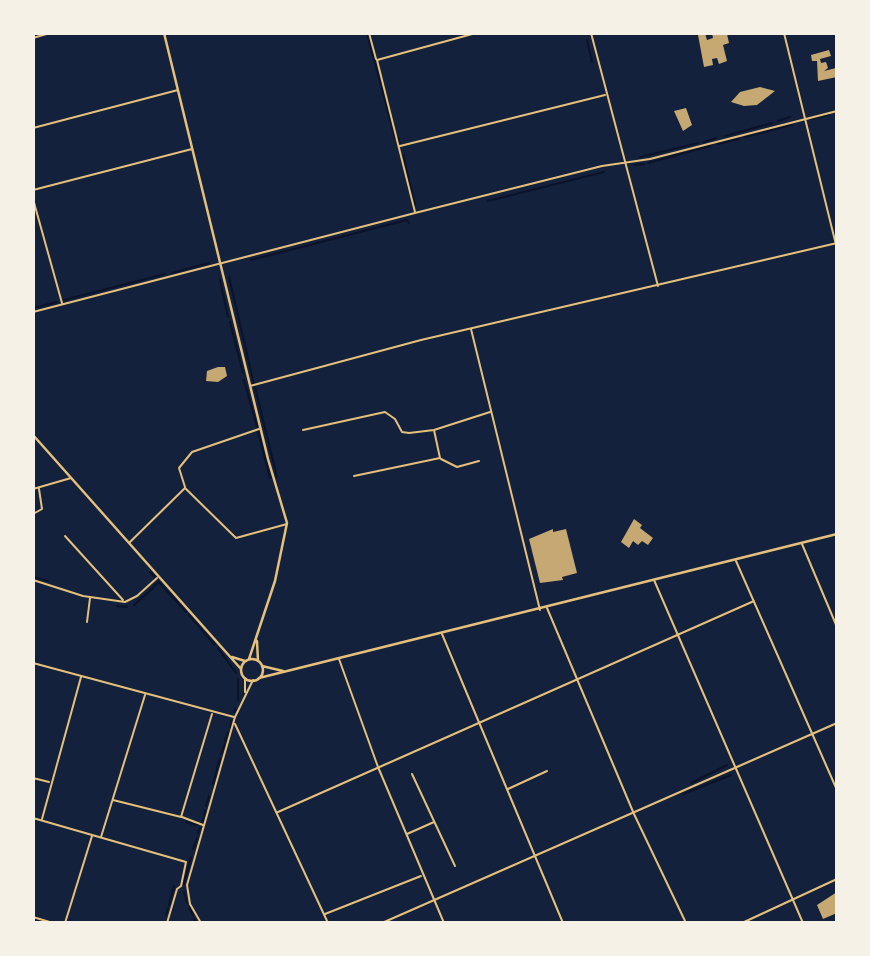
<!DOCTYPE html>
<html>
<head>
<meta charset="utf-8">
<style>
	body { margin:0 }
	#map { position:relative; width:870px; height:956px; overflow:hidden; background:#14213d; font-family:"Times New Roman",serif }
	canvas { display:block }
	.frame { position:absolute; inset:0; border:35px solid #f6f1e7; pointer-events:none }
</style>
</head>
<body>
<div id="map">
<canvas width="870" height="956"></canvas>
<div class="frame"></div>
</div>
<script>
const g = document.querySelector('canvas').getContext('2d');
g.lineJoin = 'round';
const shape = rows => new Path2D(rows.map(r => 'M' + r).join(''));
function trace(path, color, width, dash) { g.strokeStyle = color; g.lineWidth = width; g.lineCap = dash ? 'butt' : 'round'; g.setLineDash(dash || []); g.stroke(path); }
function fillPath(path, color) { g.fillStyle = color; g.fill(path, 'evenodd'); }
trace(shape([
	[367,33,395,138],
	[587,40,592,62],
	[811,119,829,115],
	[778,121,790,117],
	[725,136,772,123],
	[745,137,792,125],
	[398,138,400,143],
	[704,142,716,138],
	[718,144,739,139],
	[403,155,415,205],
	[640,157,698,143],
	[648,163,710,146],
	[634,165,644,164],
	[488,201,604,172],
	[251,260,407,220,409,223],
	[172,273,209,263],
	[229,277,254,384],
	[220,280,228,317],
	[64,300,165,274],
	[33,308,57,302],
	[230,322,243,373],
	[244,380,257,427],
	[255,387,277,477],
	[258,431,270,478],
	[150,572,155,577],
	[33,577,48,581],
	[154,586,159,582,186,612],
	[134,605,153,588],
	[117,606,127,607],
	[189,615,215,645],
	[218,648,236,673],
	[238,700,238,679],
	[234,712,235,709],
	[230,727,231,721],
	[225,741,228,732],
	[221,754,225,744],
	[691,783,727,765],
	[213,784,220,758],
	[683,794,731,775],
	[206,806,209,796],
	[204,816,205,810],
	[186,822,197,825],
	[202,823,203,819],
	[198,833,200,827],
	[193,849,197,838],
	[184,884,191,857],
	[184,892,187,903],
	[169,905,174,886],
	[189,907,193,915],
	[166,915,168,908],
	[194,919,196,923]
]), '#0b132b', 2);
fillPath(shape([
	[705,33,707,40,713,38,712,33,727,34,729,43,723,45,727,61,719,64,717,58,712,59,713,65,704,67,698,35],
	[829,50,831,56,820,59,821,63,826,62,828,68,824,71,836,68,837,77,818,81,817,61,812,61,811,55],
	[760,87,775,91,757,105,744,106,731,102,740,92],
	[686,108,692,125,683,131,674,111],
	[218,367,225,367,227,376,218,382,206,381,207,371],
	[634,519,642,525,640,528,653,538,648,545,642,541,638,545,633,541,629,548,621,542],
	[553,529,553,532,566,529,577,573,562,577,563,580,540,583,529,539],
	[837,892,837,913,823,919,817,905]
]), '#c6a872');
trace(shape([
	[369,33,376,59],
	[591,33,658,286],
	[784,33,837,249],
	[33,38,50,33],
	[33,128,178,90],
	[400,146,605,95],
	[33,190,192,149],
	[33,199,62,303],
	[415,212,377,60,476,33],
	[33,312,415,213,602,166,650,159,837,111],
	[471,329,540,610],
	[250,386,421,340,837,243],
	[303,430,385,412,395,419,402,432,409,433,434,430,490,412],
	[441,459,457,467,479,461],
	[354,476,440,458,434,430],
	[185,487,179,468,192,452,259,429],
	[33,489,71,478],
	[33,514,42,509,39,489],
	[65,536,123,600],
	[130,542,185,488,236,538,287,524],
	[802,544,837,627],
	[736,561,837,790],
	[33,580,83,596,125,602,137,596,157,578],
	[654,580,803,923],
	[547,608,634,814,686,923],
	[87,622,90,598],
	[442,634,563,923],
	[339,659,378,767,444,923],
	[33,663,234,717],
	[245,678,245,692],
	[235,724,328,923],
	[412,774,455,866],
	[33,778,49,782],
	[508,789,547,771],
	[113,800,181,817,212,714],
	[278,812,754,601],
	[182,817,203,825],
	[33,818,186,862,181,886],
	[42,819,81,677],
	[407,834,434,822],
	[101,837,145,695],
	[325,914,421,876],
	[33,917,53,923],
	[65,923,92,836],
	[167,923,177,889,181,886],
	[201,923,190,904,187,885,235,717,253,680],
	[382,923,837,723],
	[742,923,837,879]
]), '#e5c07b', 2);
trace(shape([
	[164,33,268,459,287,523,275,581,249,659],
	[33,435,241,669],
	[257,641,258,661],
	[232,657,245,661],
	'241 670a11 11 0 1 1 22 0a11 11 0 1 1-22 0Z',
	[262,666,283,671],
	[259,678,837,534]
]), '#e5c07b', 2.5);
</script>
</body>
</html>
